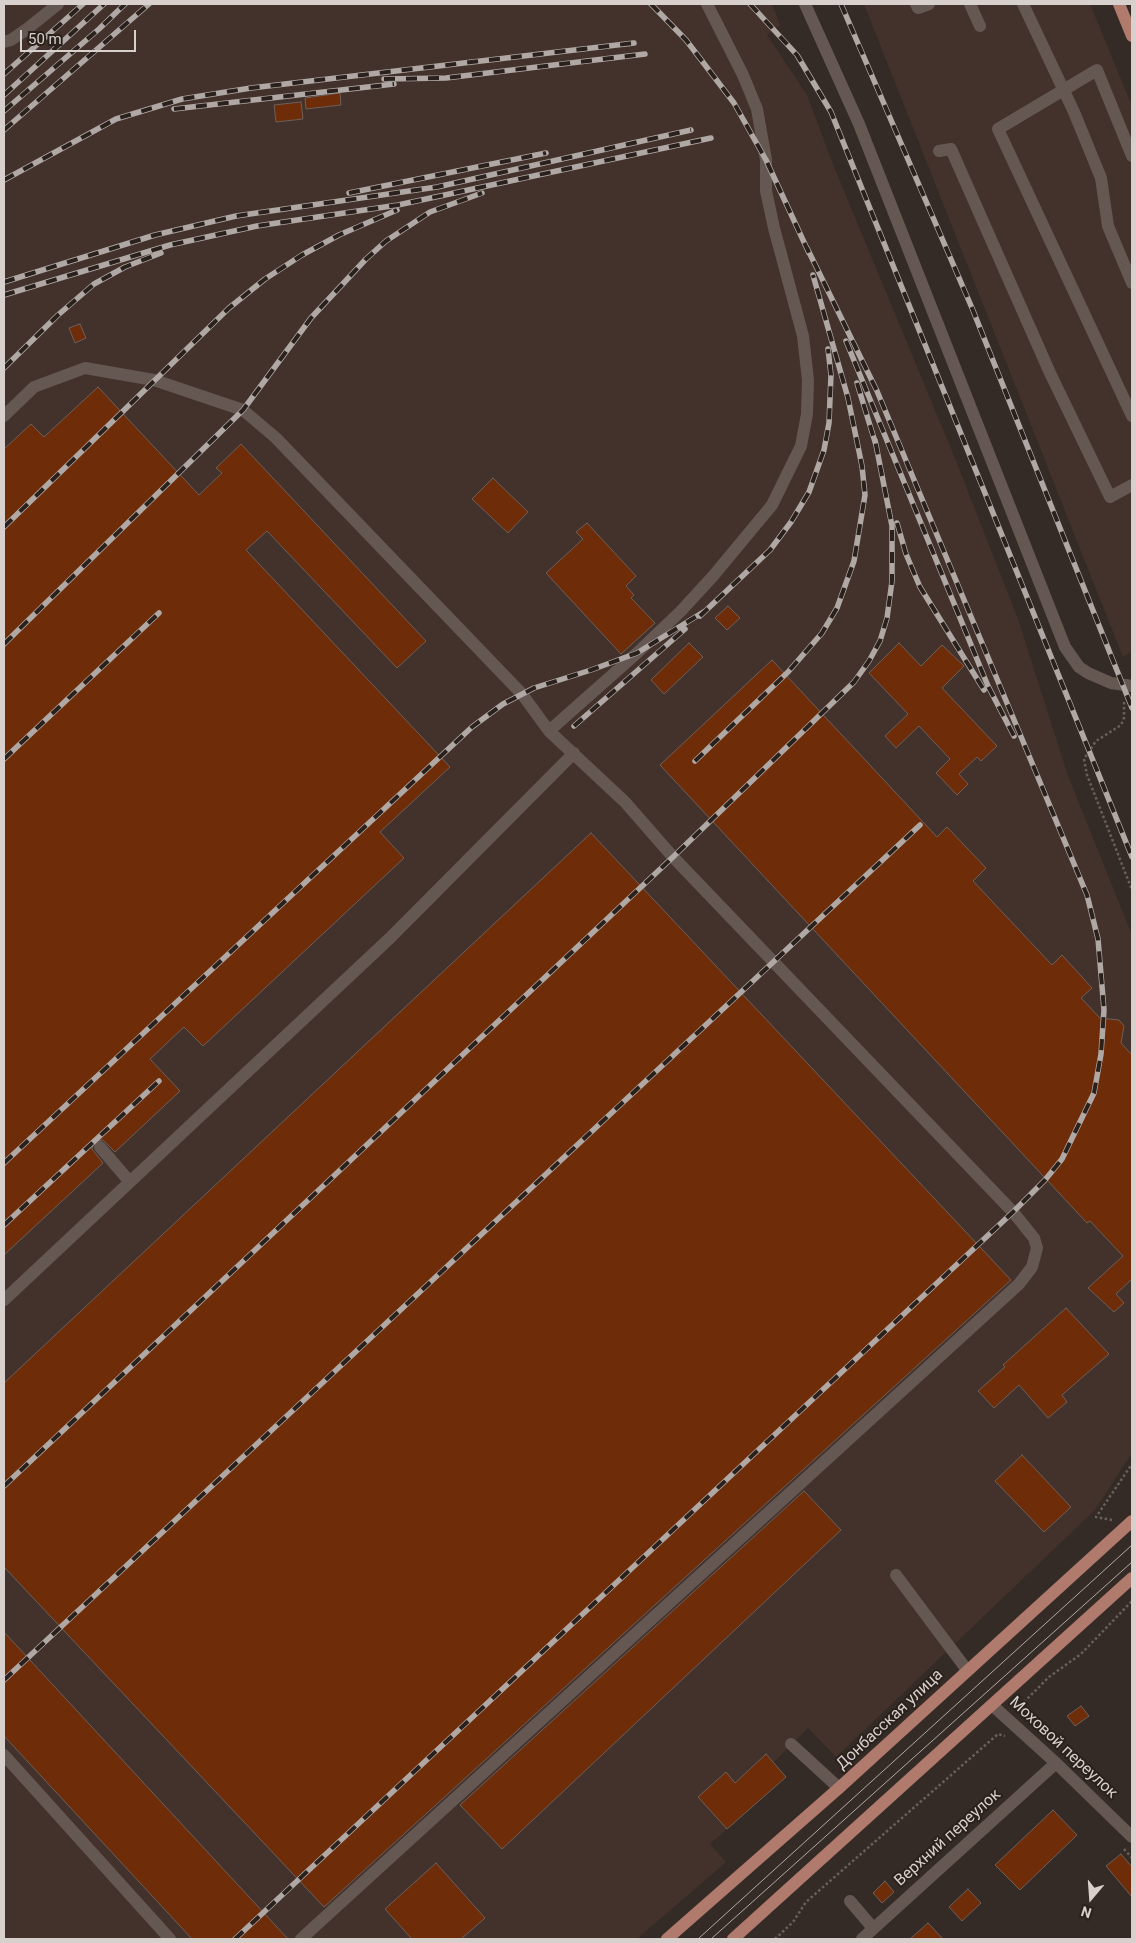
<!DOCTYPE html>
<html>
<head>
<meta charset="utf-8">
<style>
	body { margin:0 }
	#map { position:relative; width:1136px; height:1943px; overflow:hidden; background:#352b26; font-family:Roboto,sans-serif }
	canvas { display:block }
	.frame { position:absolute; inset:0; border:5px solid #d7d0cd; pointer-events:none }
	.north { position:absolute; left:1066px; top:1873px; width:50px; height:50px; -webkit-text-stroke:4px #2b211c; paint-order:stroke; rotate:198deg; font-size:14px; font-weight:700; line-height:20px; text-align:center; color:#d7d0cd }
	.north::after { content:''; display:block; margin:auto; width:18px; height:22px; background:#d7d0cd; clip-path:polygon(50% 0,100% 100%,50% 72%,0 100%) }
	.scale { position:absolute; left:20px; top:30px; width:116px; height:22px; box-sizing:border-box; border:2px solid #d7d0cd; border-top:0; padding-left:6px; font-size:15px; line-height:18px; white-space:nowrap; color:#d7d0cd; -webkit-text-stroke:4px #2b211c; paint-order:stroke }
</style>
</head>
<body>
<div id="map">
<canvas width="1136" height="1943"></canvas>
<div class="frame"></div>
<div class="north">N</div>
<div class="scale">50 m</div>
</div>
<script>
const g = document.querySelector('canvas').getContext('2d');
g.lineJoin = 'round';
function fillPath(path, color) { g.fillStyle = color; g.fill(path, 'evenodd'); }
const shape = rows => new Path2D(rows.map(r => 'M' + r).join(''));
function trace(path, color, width, dash) { g.strokeStyle = color; g.lineWidth = width; g.lineCap = dash ? 'butt' : 'round'; g.setLineDash(dash || []); g.stroke(path); }
function drawText(font, color, halo, rows, align = 'center') {
  g.font = font + ' Roboto,sans-serif'; g.lineWidth = 4; g.setLineDash([]); g.textBaseline = 'middle'; g.strokeStyle = halo; g.fillStyle = color; for (const [text, x, y, turn = 0] of rows) {
    g.save(); g.translate(x, y); g.rotate((+turn || 0) * Math.PI / 180); g.textAlign = isNaN(turn) ? turn : align; if (halo) g.strokeText(text, 0, 0); g.fillText(text, 0, 0); g.restore();
  }
}
fillPath(shape([
	[4,4,772,4,780,25,767,35,807,95,832,162,954,456,1018,619,1068,776,1132,935,1132,1453,1095,1510,836,1757,808,1728,774,1762,786,1777,710,1844,726,1862,637,1939,4,1939],
	[864,4,1090,4,1132,106,1132,651,1123,657]
]), '#43322b');
const building = shape([
	[340,93,341,105,306,109,305,98,340,93],
	[301,102,303,119,276,122,274,105,301,102],
	[80,324,86,338,75,343,69,328,80,324],
	[98,387,199,495,222,473,216,468,241,444,426,641,397,668,267,531,246,550,450,767,380,832,404,858,203,1046,184,1027,150,1059,180,1091,115,1152,103,1140,94,1141,92,1149,103,1163,4,1255,4,449,31,424,44,437,98,387],
	[493,478,528,512,508,533,472,499,493,478],
	[587,523,636,576,626,586,634,595,631,598,655,623,621,654,546,573,583,539,576,532,587,523],
	[728,606,740,618,727,630,715,618,728,606],
	[689,643,703,657,664,694,651,680,689,643],
	[899,643,921,666,942,645,964,666,942,688,997,746,981,761,977,757,959,774,968,784,957,795,936,773,950,759,919,726,896,748,885,736,908,714,869,673,899,643],
	[772,660,937,837,947,827,986,868,973,881,1052,965,1062,955,1092,988,1081,998,1100,1018,1119,1020,1124,1026,1121,1043,1132,1055,1132,1279,1116,1294,1124,1303,1114,1312,1088,1288,1123,1256,1090,1221,1087,1223,660,765,772,660],
	[591,833,1011,1280,324,1907,4,1567,4,1383,591,833],
	[1066,1308,1109,1354,1062,1395,1067,1402,1048,1418,1019,1385,994,1408,978,1391,1005,1367,1003,1365,1066,1308],
	[1022,1455,1071,1507,1044,1532,995,1481,1022,1455],
	[804,1491,841,1530,502,1849,460,1805,804,1491],
	[4,1632,288,1939,192,1939,4,1736,4,1632],
	[1081,1706,1089,1716,1075,1726,1067,1716,1081,1706],
	[766,1754,786,1777,727,1829,698,1797,726,1772,735,1783,766,1754],
	[1053,1810,1077,1835,1020,1890,995,1865,1053,1810],
	[1121,1854,1132,1867,1132,1897,1106,1866,1121,1854],
	[436,1863,485,1918,461,1939,412,1939,385,1909,436,1863],
	[885,1881,894,1892,882,1903,873,1893,885,1881],
	[968,1889,981,1903,962,1921,949,1907,968,1889],
	[928,1923,943,1939,910,1939,928,1923]
]);
fillPath(building, '#6e2c08');
trace(building, '#6c605b', 1);
trace(shape([
	[1124,702,1124,718,1121,725,1096,741,1084,759,1087,775,1132,890],
	[1112,1520,1096,1517,1132,1464],
	[1017,1709,1049,1677,1081,1654,1132,1601],
	[1124,1849,1132,1858],
	[775,1939,793,1922,806,1902,998,1734,1005,1736]
]), '#69605b', 2.5, [2.5, 2.5]);
trace(shape([
	[805,4,859,124,1065,647,1079,667,1088,673,1111,683,1132,686],
	[916,4,918,8,929,4],
	[970,4,980,26],
	[1023,4,1074,112,1101,178,1108,226,1132,283],
	[4,42,11,40,27,29,58,4],
	[939,151,951,149,1050,373,1110,497,1132,485],
	[1132,156,1097,70,998,129,1132,416],
	[4,416,34,387,85,368,154,380,243,410,276,438,522,694,549,731,625,802,673,857,1013,1212,1034,1238,1037,1248,1032,1267,1019,1284,301,1939],
	[549,731,637,653,681,611,714,575,772,505,801,446,807,414,808,380,803,336,774,228,766,191,766,160,757,109,743,75,707,4],
	[100,1147,130,1182],
	[4,1300,390,938,574,753],
	[896,1575,967,1670],
	[992,1705,1056,1763,1132,1837],
	[791,1744,839,1788],
	[4,1755,170,1939],
	[850,1901,873,1928],
	[862,1939,1056,1763]
]), '#655853', 12);
trace(shape([
	[1119,4,1132,36],
	[667,1939,839,1788,1132,1521],
	[733,1939,1132,1578]
]), '#b07a6d', 12);
trace(shape([
	[698,1939,1132,1545],
	[711,1939,1132,1562]
]), '#b0a8a5', 1);
const rail = shape([
	[651,4,686,40,734,103,766,160,809,253],
	[750,4,797,55,831,112,1132,857],
	[841,4,972,308,1132,708],
	[4,74,83,4],
	[384,79,446,78,645,54],
	[4,95,104,4],
	[174,109,394,84],
	[4,111,99,29,125,4],
	[4,130,149,4],
	[4,180,116,119,182,99,251,88,634,43],
	[349,193,546,153],
	[4,282,155,235,236,216,437,187,691,130],
	[4,295,170,245,257,226,398,205,711,138],
	[846,341,988,686,1014,736],
	[4,368,58,315,94,284,125,267,161,253],
	[857,383,876,445],
	[897,523,906,554,920,587,984,690],
	[4,527,229,308,265,279,302,255,339,235,397,210],
	[700,616,770,550,791,522,809,492,824,450,829,423,831,375,828,349],
	[4,644,243,410,311,318,366,259,386,241,430,212,482,193],
	[574,726,685,629],
	[4,759,159,613],
	[695,761,788,672,822,633,837,608,854,561,865,495,862,466,848,398,813,275],
	[4,1163,472,727,503,704,534,688,591,670,637,653,705,611],
	[4,1225,159,1081],
	[4,1486,673,857,854,682,869,661,880,641,887,618,892,581,892,526,875,440],
	[4,1680,920,825],
	[235,1939,1013,1212,1045,1180,1062,1159,1094,1093,1101,1054,1104,1010,1098,939,1087,895,877,391,807,248]
]);
trace(rail, '#b0a8a5', 5.5);
trace(rail, '#2b211c', 4, [11]);
drawText('16px', '#d7d0cd', '#2b211c', [
	["Донбасская улица",890,1720,-43],
	["Моховой переулок",1063,1748,43],
	["Верхний переулок",948,1838,-42]
]);
</script>
</body>
</html>
